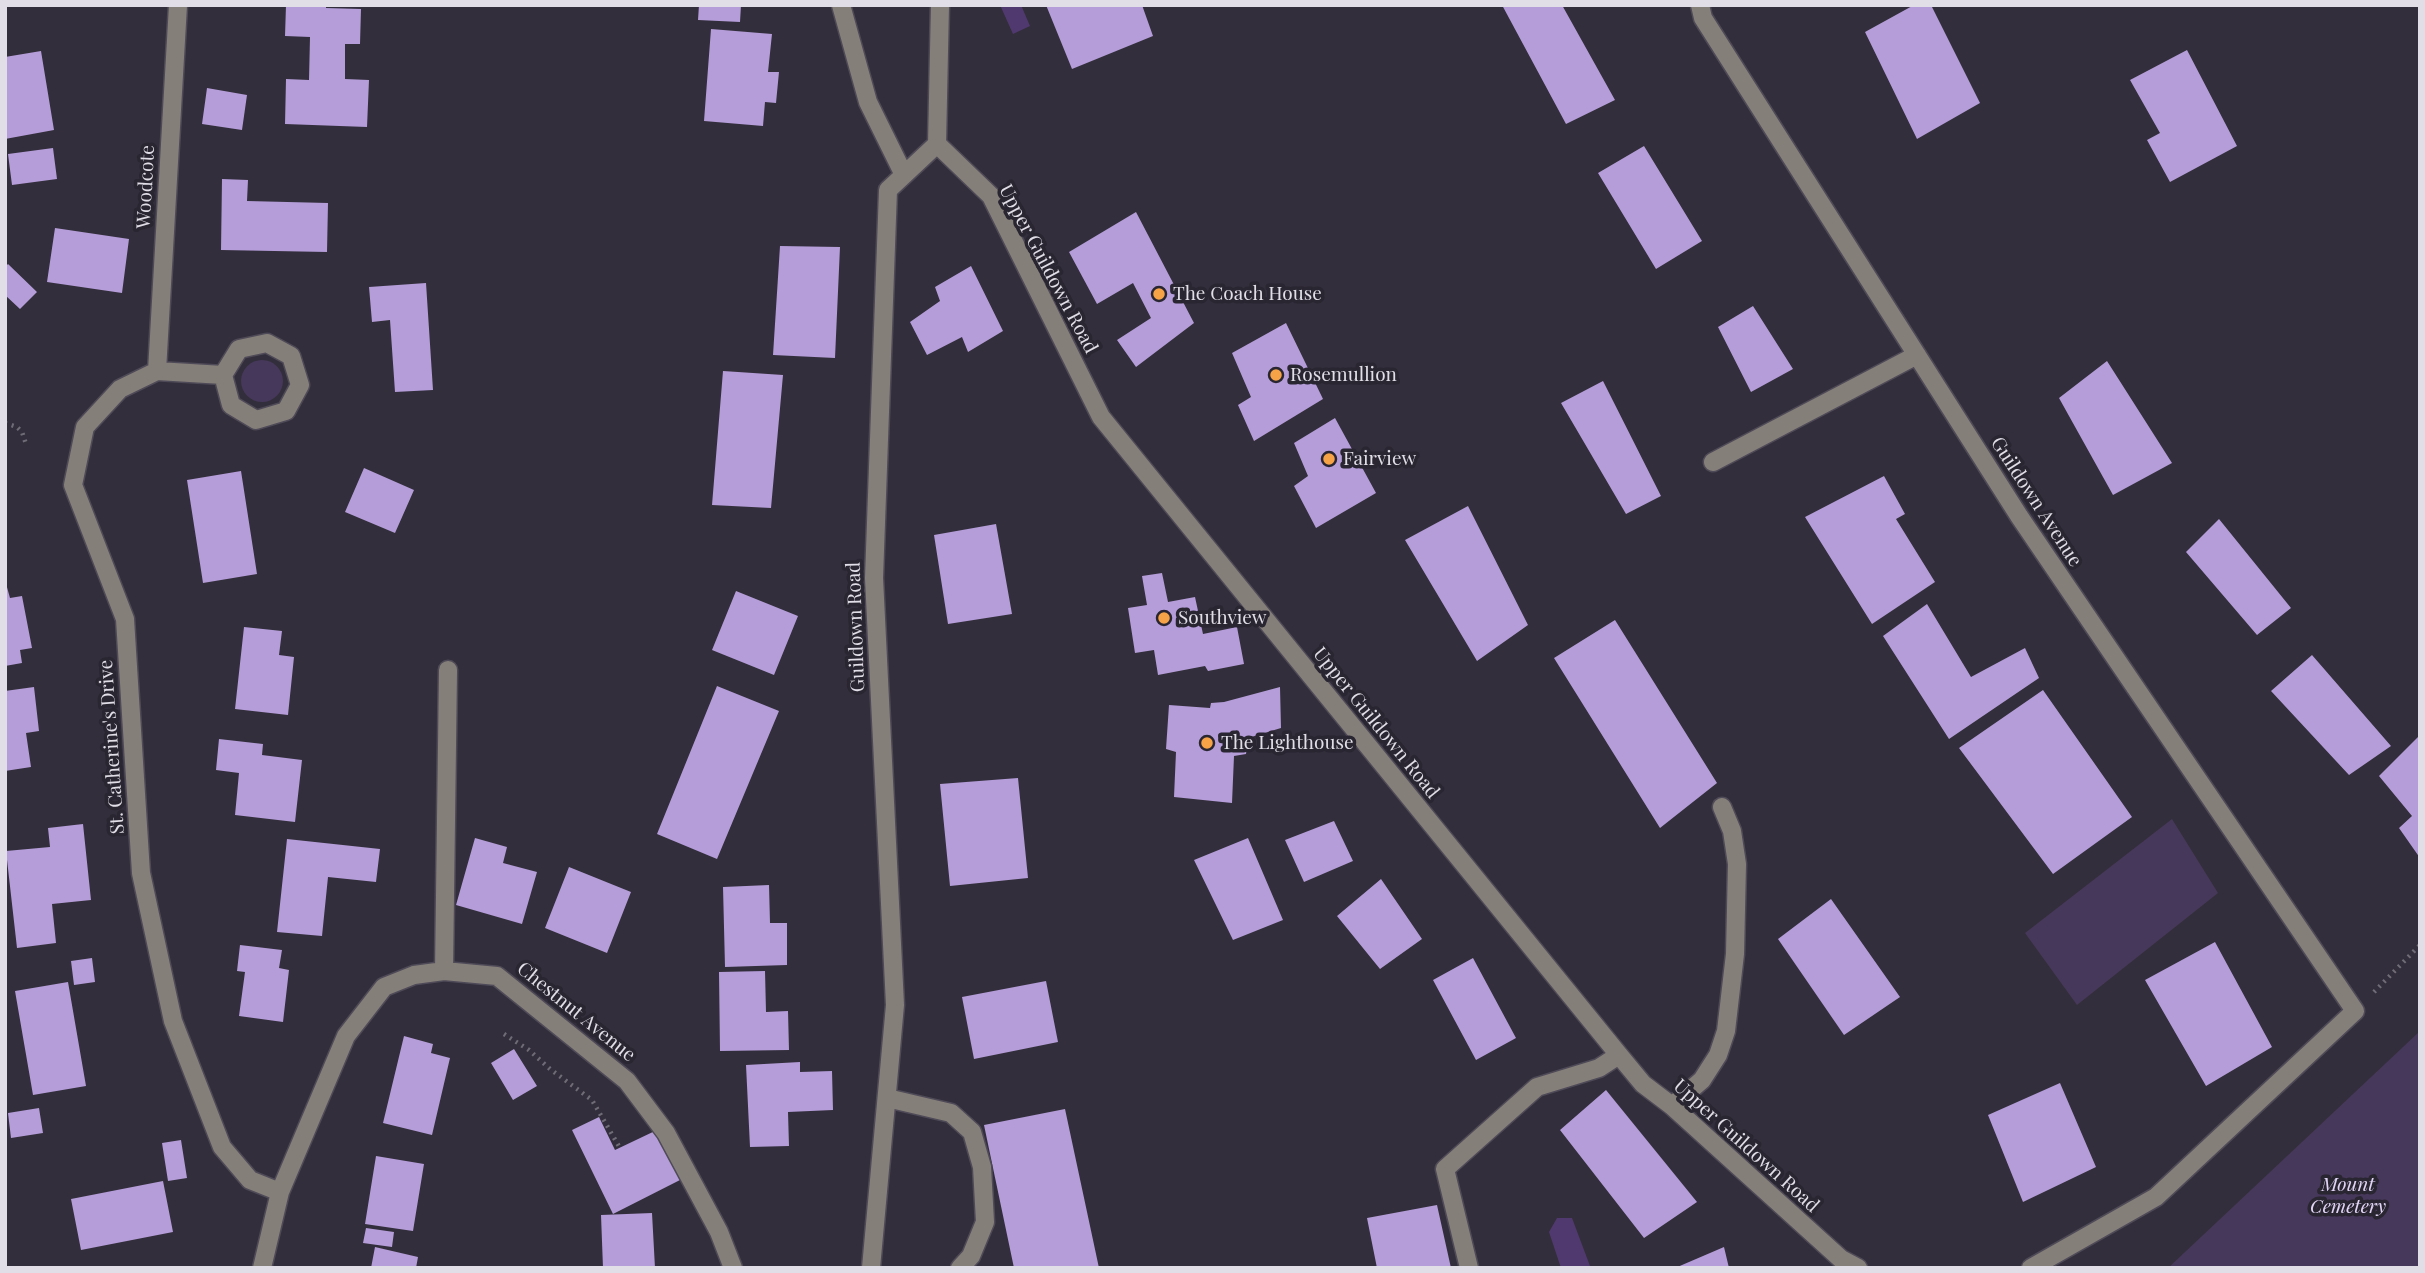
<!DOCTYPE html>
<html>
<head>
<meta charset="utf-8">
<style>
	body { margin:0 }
	#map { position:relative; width:2425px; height:1273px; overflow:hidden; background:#332e3b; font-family:"Playfair Display",serif }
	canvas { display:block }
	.frame { position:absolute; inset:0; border:7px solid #e1dee7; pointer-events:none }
</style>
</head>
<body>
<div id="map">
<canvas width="2425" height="1273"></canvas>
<div class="frame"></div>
</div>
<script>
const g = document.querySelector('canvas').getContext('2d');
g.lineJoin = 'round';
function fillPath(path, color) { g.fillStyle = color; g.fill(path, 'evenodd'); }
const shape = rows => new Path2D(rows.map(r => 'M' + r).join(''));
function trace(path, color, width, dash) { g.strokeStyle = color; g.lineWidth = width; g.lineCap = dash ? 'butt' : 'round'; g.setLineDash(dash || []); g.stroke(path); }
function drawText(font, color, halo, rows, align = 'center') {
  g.font = font + ' "Playfair Display",serif'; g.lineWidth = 7; g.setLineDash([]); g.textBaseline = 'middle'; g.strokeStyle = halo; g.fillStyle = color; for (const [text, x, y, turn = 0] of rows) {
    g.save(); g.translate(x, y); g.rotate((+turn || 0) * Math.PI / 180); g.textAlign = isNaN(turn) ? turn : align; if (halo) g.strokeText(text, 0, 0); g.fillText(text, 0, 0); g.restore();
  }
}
fillPath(shape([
	'241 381a21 21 0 1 1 42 0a21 21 0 1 1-42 0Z',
	[2172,819,2218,893,2077,1005,2025,933],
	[2420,1031,2420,1268,2168,1268]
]), '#46385a');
fillPath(shape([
	[1000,5,1021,5,1030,26,1013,34],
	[1557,1218,1572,1218,1590,1266,1561,1268,1549,1232]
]), '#50396e');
fillPath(shape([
	[286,5,326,5,326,8,361,9,360,44,345,44,345,79,369,80,367,127,285,124,286,79,309,80,310,37,285,36],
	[699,5,741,5,740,22,698,20],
	[1046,5,1142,5,1153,36,1072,69],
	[1502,5,1562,5,1615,100,1566,124],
	[1914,5,1931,5,1980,103,1917,139,1865,32],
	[711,29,772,34,768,72,779,72,776,103,765,102,763,126,704,121],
	[2187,50,2237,146,2170,182,2147,140,2160,133,2130,80],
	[41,51,54,130,5,139,5,57],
	[207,88,247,95,242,130,202,124],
	[1644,146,1702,241,1656,269,1598,173],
	[53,148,57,179,12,185,8,154],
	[222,179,248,180,247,201,328,203,327,252,221,250],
	[1136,212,1194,323,1136,367,1117,340,1151,318,1133,283,1097,304,1069,252],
	[55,228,129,239,122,293,47,282],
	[780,246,840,247,835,358,773,355],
	[8,264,37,292,20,309,5,295,5,267],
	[971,266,1003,331,968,352,962,337,927,355,910,322,940,301,935,287],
	[426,283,433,390,395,392,390,320,372,322,369,287],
	[1753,306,1793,369,1751,392,1718,327],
	[1286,323,1323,399,1254,441,1238,405,1251,397,1232,353],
	[2107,361,2172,463,2113,495,2059,398],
	[723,371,783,375,771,508,712,505],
	[1603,381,1661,496,1626,514,1561,403],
	[1335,418,1376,493,1316,528,1294,486,1308,476,1294,443],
	[364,468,414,490,395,533,345,512],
	[241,471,257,574,203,583,187,480],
	[1884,476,1905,514,1896,519,1935,582,1872,624,1805,517],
	[1468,506,1528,625,1477,661,1405,540],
	[2219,519,2291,608,2257,635,2186,552],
	[996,524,1012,614,948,624,934,535],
	[1162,573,1168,602,1195,597,1203,634,1237,627,1244,664,1208,671,1205,666,1158,675,1154,650,1135,653,1128,608,1147,605,1142,576],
	[5,580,10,598,22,596,32,648,20,650,22,663,5,666],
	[736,591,798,616,774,675,712,650],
	[1927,604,1971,677,2025,648,2039,678,1949,739,1883,636],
	[1615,620,1717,783,1660,828,1554,658],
	[244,627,282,631,279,655,294,657,288,715,235,709],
	[2312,655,2391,746,2349,775,2271,691],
	[717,686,779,711,717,859,657,834],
	[34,687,39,731,26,733,31,767,5,771,5,691],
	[1280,687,1281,728,1248,738,1246,754,1234,756,1232,803,1174,797,1176,752,1166,749,1169,705,1210,708,1211,703,1224,702],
	[2043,690,2132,817,2053,874,1959,748],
	[2420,735,2420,858,2399,828,2412,816,2379,776],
	[219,739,263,744,262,755,302,760,295,822,235,815,239,773,216,770],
	[1018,778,1028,878,950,886,940,784],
	[1334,821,1353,861,1304,882,1285,840],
	[83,824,91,900,52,904,56,943,17,948,6,851,50,847,48,828],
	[475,838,507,847,503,863,537,872,522,924,456,905],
	[1248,838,1283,920,1233,940,1194,860],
	[287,839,380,849,376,882,328,877,322,936,277,932],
	[569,867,631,892,607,953,545,928],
	[1381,879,1422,939,1380,969,1337,916],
	[769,885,770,923,787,923,787,965,725,967,723,887],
	[1831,899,1900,997,1844,1035,1778,939],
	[2215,942,2272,1047,2206,1086,2145,980],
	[240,945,282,950,279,968,289,970,283,1022,239,1016,245,972,237,971],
	[92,958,95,982,74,985,71,961],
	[1473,958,1516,1038,1476,1060,1433,980],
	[765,971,766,1012,788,1011,789,1050,720,1051,719,972],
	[1046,981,1058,1042,974,1059,962,997],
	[68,982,86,1086,33,1095,15,991],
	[404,1036,433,1044,431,1053,450,1058,432,1135,383,1123],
	[514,1049,537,1086,513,1100,491,1063],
	[800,1062,800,1072,832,1071,833,1110,788,1112,789,1146,750,1147,746,1065],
	[2060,1083,2096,1167,2023,1202,1988,1115],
	[1606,1090,1697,1202,1644,1238,1560,1130],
	[39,1108,43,1133,11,1138,8,1113],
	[1065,1109,1099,1268,1014,1268,984,1125],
	[599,1117,615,1150,657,1130,682,1179,613,1214,572,1130],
	[181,1140,187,1178,168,1181,162,1143],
	[376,1156,424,1164,413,1231,365,1224],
	[163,1181,173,1232,81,1250,71,1199],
	[1437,1205,1451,1268,1377,1268,1367,1218],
	[652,1213,655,1268,603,1268,601,1215],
	[366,1228,394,1232,392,1247,363,1243],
	[375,1247,418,1257,416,1268,371,1268],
	[1724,1247,1729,1268,1675,1268]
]), '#b49dd9');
const minor = shape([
	[841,5,868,102,904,175],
	[1700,5,1703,18,2019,516,2355,1011,2156,1197,2031,1268],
	[937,144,991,196,1101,417,1619,1055,1643,1084,1672,1106,1841,1259,1858,1268],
	[157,371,178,5],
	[223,375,239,349,267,343,291,356,300,385,286,411,256,420,231,405,223,375,157,371,120,389,85,427,73,485,125,619,141,873,173,1021,222,1147,250,1180,280,1192],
	[1713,462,1917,355],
	[444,971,448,670],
	[887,1098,951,1113,972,1132,982,1167,985,1222,971,1256,960,1268],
	[1672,1106,1702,1080,1718,1055,1726,1031,1735,954,1737,864,1732,831,1722,807],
	[262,1268,280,1192,346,1036,384,987,414,975,444,971,497,976,627,1081,666,1133,719,1232,733,1268],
	[871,1268,895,1005,874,578,888,190,937,144,940,5],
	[1469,1268,1445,1169,1537,1087,1599,1068,1619,1055]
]);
trace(minor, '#4f4a57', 21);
trace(shape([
	[5,423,17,427,22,432,26,444],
	[2374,992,2420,945],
	[504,1034,529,1050,550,1069,592,1100,620,1148]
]), '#706c77', 4.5, [2, 5]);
trace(minor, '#857f7a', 18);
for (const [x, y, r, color] of [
	[1159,294,7,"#f6a247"],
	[1276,375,7,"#f6a247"],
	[1329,459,7,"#f6a247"],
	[1164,618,7,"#f6a247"],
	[1207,743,7,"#f6a247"]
]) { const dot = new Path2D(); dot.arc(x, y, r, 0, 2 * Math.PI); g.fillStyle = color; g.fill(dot); trace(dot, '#292531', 2.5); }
drawText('19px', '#e1dee7', '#292531', [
	["Woodcote",146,187,-87],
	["Upper Guildown Road",1048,269,62],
	["Guildown Avenue",2036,502,57],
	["Guildown Road",856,627,-92],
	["Upper Guildown Road",1376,723,51],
	["St. Catherine's Drive",112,747,-94],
	["Chestnut Avenue",576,1012,39],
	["Upper Guildown Road",1746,1146,42]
]);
drawText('19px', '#e1dee7', '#292531', [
	["The Coach House",1173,294],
	["Rosemullion",1290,375],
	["Fairview",1343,459],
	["Southview",1178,618],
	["The Lighthouse",1221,743]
], 'left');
drawText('italic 19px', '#e1d5f6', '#292531', [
	["Mount",2348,1185],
	["Cemetery",2348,1207]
]);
</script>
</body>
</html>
